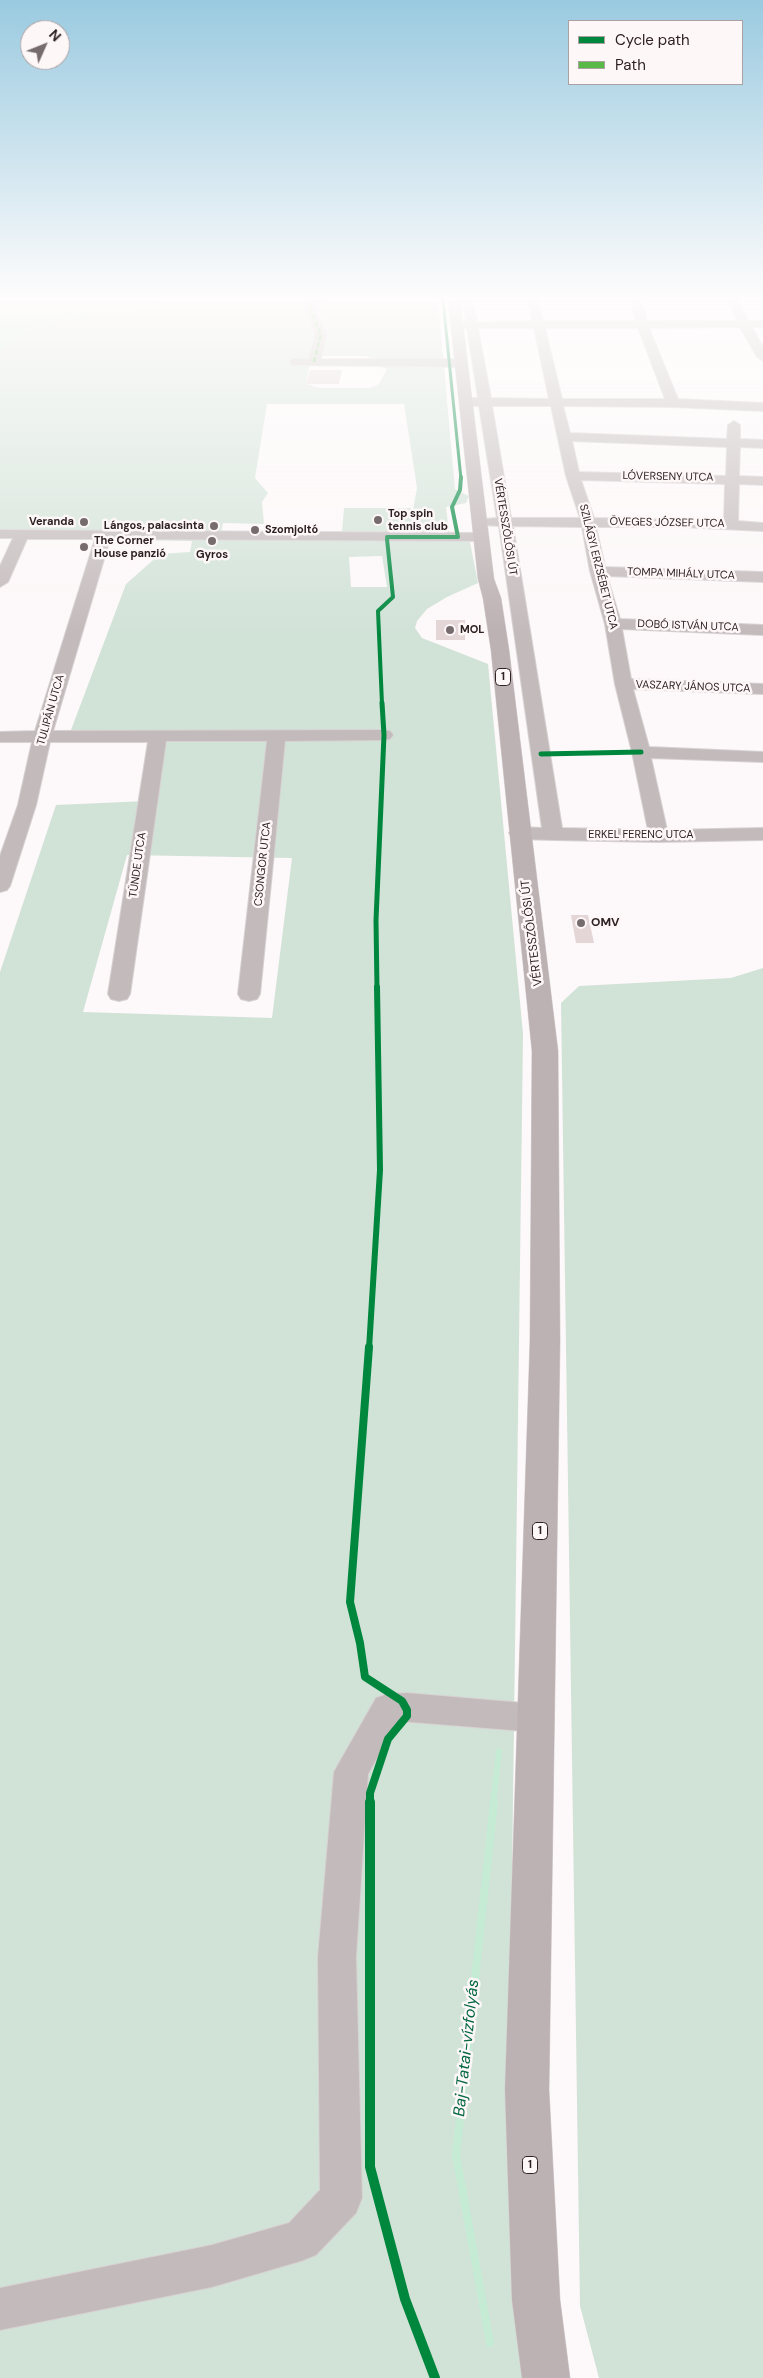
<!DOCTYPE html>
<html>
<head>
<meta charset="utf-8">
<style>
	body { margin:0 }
	#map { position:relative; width:763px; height:2378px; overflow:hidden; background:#fdf8f9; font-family:"DM Sans",sans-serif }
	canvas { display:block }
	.legend { position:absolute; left:568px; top:20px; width:175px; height:65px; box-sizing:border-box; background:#fef7f8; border:1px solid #aba1a3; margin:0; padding:6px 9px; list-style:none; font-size:15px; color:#2e2123 }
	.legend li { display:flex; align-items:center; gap:10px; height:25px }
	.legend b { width:25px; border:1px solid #aba1a3 }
	.north { position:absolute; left:20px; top:20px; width:50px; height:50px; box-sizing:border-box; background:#fef7f8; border:1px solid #aba1a3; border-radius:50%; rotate:46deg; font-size:14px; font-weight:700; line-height:20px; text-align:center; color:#2e2123 }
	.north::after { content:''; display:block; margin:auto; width:18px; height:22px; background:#766c6e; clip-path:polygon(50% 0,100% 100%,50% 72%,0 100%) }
</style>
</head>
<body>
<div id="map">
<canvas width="763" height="2378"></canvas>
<ul class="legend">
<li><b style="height:6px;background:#00873e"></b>Cycle path</li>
<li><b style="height:6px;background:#58b947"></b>Path</li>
</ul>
<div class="north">N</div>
</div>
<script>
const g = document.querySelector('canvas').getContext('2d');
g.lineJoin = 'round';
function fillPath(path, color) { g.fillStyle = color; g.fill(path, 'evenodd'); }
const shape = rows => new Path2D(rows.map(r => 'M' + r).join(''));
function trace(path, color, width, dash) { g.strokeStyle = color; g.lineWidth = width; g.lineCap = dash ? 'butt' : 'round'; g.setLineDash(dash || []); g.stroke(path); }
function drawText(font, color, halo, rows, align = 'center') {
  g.font = font + ' "DM Sans",sans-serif'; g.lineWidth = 5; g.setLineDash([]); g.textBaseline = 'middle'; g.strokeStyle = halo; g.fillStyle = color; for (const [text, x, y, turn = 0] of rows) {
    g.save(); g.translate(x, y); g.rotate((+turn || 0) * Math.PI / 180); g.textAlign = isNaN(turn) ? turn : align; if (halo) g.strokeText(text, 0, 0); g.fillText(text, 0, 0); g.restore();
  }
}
fillPath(shape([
	[168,300,438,300,455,489,469,496,466,503,446,507,450,540,470,542,478,583,447,597,427,609,417,621,415,628,422,638,488,664,523,1034,511,1952,546,2378,0,2378,0,972,56,805,147,801,164,738,68,738,126,584,160,554,190,552,192,541,0,537,0,350,29,329,58,321,132,309],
	[311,356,365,356,382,361,378,366,387,369,379,384,370,388,320,388,306,384],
	[267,404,404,404,417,488,413,510,416,532,414,532,411,508,344,508,342,532,387,532,221,533,223,523,264,524,262,502,268,493,255,478],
	[382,556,387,587,351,587,349,557],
	[127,855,292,858,272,1018,83,1012],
	[763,968,763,2378,599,2378,580,2306,561,1003,579,986,731,978]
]), '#d1e2d7');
fillPath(shape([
	[0,300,168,300,132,309,58,321,29,329,0,350]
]), '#c5ebd5');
trace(shape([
	[493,1804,499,1751]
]), '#c5ebd5', 6);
trace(shape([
	[490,2343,456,2155,494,1802]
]), '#c5ebd5', 8);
fillPath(shape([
	[310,370,342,370,339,384,306,384],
	[436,620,465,620,465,640,436,640],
	[571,915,588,915,594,943,576,943]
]), '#e4d5d7');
const minor = shape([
	[312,300,323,300,315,308,327,334,321,359,461,359,467,363,461,367,292,365,290,362,292,359,309,359,315,334,304,307,312,300],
	[463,300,473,300,477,322,532,321,528,300,538,300,543,321,636,321,631,300,641,300,647,321,737,321,729,300,739,300,748,321,763,321,763,327,752,327,763,347,763,361,757,357,740,327,649,328,678,399,763,403,763,411,673,407,563,406,570,433,727,439,728,425,734,421,740,425,740,439,763,440,763,448,740,447,739,476,763,477,763,485,739,484,738,521,763,523,763,531,680,527,596,527,605,567,763,572,763,582,607,576,620,619,763,625,763,635,622,629,631,679,763,684,763,694,633,689,649,747,763,752,763,762,651,758,667,830,763,828,763,840,659,842,553,840,519,839,512,837,509,833,512,829,519,827,542,828,499,526,484,525,482,522,484,519,497,518,479,406,468,406,462,402,468,398,478,398,467,328,458,328,452,325,458,322,466,322,463,300],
	[478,328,534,328,549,399,491,398,478,328],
	[545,328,638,328,665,399,562,399,545,328],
	[492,406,551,406,566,476,580,518,511,518,492,406],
	[572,441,727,447,726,476,579,472,572,441],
	[581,480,725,484,724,521,594,518,581,480],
	[513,526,582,527,590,571,605,624,615,684,632,752,648,830,562,828,513,526],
	[0,530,481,533,488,537,481,541,110,539,53,731,384,730,390,731,393,735,390,739,384,740,285,741,260,994,257,999,249,1001,241,999,238,994,267,741,166,741,130,994,127,999,119,1001,111,999,108,994,148,742,50,742,36,805,10,886,7,890,0,892,0,856,18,805,32,742,0,742,0,732,35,731,95,539,27,539,8,582,0,587,0,566,13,538,0,538,0,530],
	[407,1693,536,1704,548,1708,553,1718,548,1728,536,1732,398,1721,368,1774,356,1957,362,2198,356,2213,316,2255,301,2261,212,2287,0,2330,0,2288,212,2245,289,2223,320,2190,318,1957,334,1772,376,1698,388,1694,407,1693]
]);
const major = shape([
	[448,300,460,300,494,579,501,598,509,650,558,1051,560,1341,549,2090,560,2300,570,2378,522,2378,512,2300,505,2090,530,1341,532,1051,491,650,483,598,478,579,448,300]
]);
trace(minor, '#d7d2d3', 2);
trace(major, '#d7d2d3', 1);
fillPath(minor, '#c3babb');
fillPath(major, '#bcb1b3');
trace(shape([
	[314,362,321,334,309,307,318,300]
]), '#58b947', 2.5, [5, 2.5]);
trace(shape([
	[443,300,461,479]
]), '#00873e', 3);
trace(shape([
	[387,537,458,537,452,507,460,490,461,477],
	[382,704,378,611,393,597,387,539]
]), '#00873e', 4);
trace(shape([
	[541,754,641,752],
	[377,989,376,920,384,735,382,703]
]), '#00873e', 5);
trace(shape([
	[369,1349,380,1170,377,987]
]), '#00873e', 6);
trace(shape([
	[369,1347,350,1602,360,1643,365,1677,402,1701,407,1710,407,1716,388,1739,370,1793,370,1804]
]), '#00873e', 8);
trace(shape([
	[370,1802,370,2167,405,2299,435,2378]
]), '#00873e', 10);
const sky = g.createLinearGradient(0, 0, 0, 633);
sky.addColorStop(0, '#9acae0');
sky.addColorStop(0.47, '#fefcfc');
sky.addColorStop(1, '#fefcfc00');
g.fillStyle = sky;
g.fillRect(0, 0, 763, 633);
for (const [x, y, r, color] of [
	[378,520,5,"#766c6e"],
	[84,522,5,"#766c6e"],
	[214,526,5,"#766c6e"],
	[255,530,5,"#766c6e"],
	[212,541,5,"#766c6e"],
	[84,547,5,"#766c6e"],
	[450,630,5,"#766c6e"],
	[581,923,5,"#766c6e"]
]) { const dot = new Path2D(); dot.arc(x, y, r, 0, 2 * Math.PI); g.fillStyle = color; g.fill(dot); trace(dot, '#fef7f8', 2); }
drawText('11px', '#2e2123', '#fef7f8', [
	["LÓVERSENY UTCA",668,477,1],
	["ÖVEGES JÓZSEF UTCA",667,523,1],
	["VÉRTESSZŐLŐSI ÚT",505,527,81],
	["SZILÁGYI ERZSÉBET UTCA",598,567,76],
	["TOMPA MIHÁLY UTCA",681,574,2],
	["DOBÓ ISTVÁN UTCA",688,626,2],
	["VASZARY JÁNOS UTCA",693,687,2],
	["TULIPÁN UTCA",51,710,-74],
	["ERKEL FERENC UTCA",641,835],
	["CSONGOR UTCA",263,864,-84],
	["TÜNDE UTCA",138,865,-82]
]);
drawText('bold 11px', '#2e2123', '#fef7f8', [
	["Top spin",388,514],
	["tennis club",388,527],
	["Veranda",74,522,"right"],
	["Lángos, palacsinta",204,526,"right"],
	["Szomjoltó",265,530],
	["The Corner",94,541],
	["House panzió",94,554],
	["Gyros",212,555,"center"],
	["MOL",460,630]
], 'left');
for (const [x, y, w] of [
	[503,677,15],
	[540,1531,15],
	[530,2165,15]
]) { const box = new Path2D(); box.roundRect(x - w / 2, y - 8.5, w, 17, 4); g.fillStyle = '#fef7f8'; g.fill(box); trace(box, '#2e2123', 1); }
drawText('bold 11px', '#2e2123', null, [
	["1",503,677],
	["1",540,1531],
	["1",530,2165]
]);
drawText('bold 12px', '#2e2123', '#fef7f8', [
	["OMV",591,923]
], 'left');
drawText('12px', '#2e2123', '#fef7f8', [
	["VÉRTESSZŐLŐSI ÚT",532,933,-97]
]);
drawText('italic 16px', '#036842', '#fef7f8', [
	["Baj-Tatai-vízfolyás",467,2048,-84]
]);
</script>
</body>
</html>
